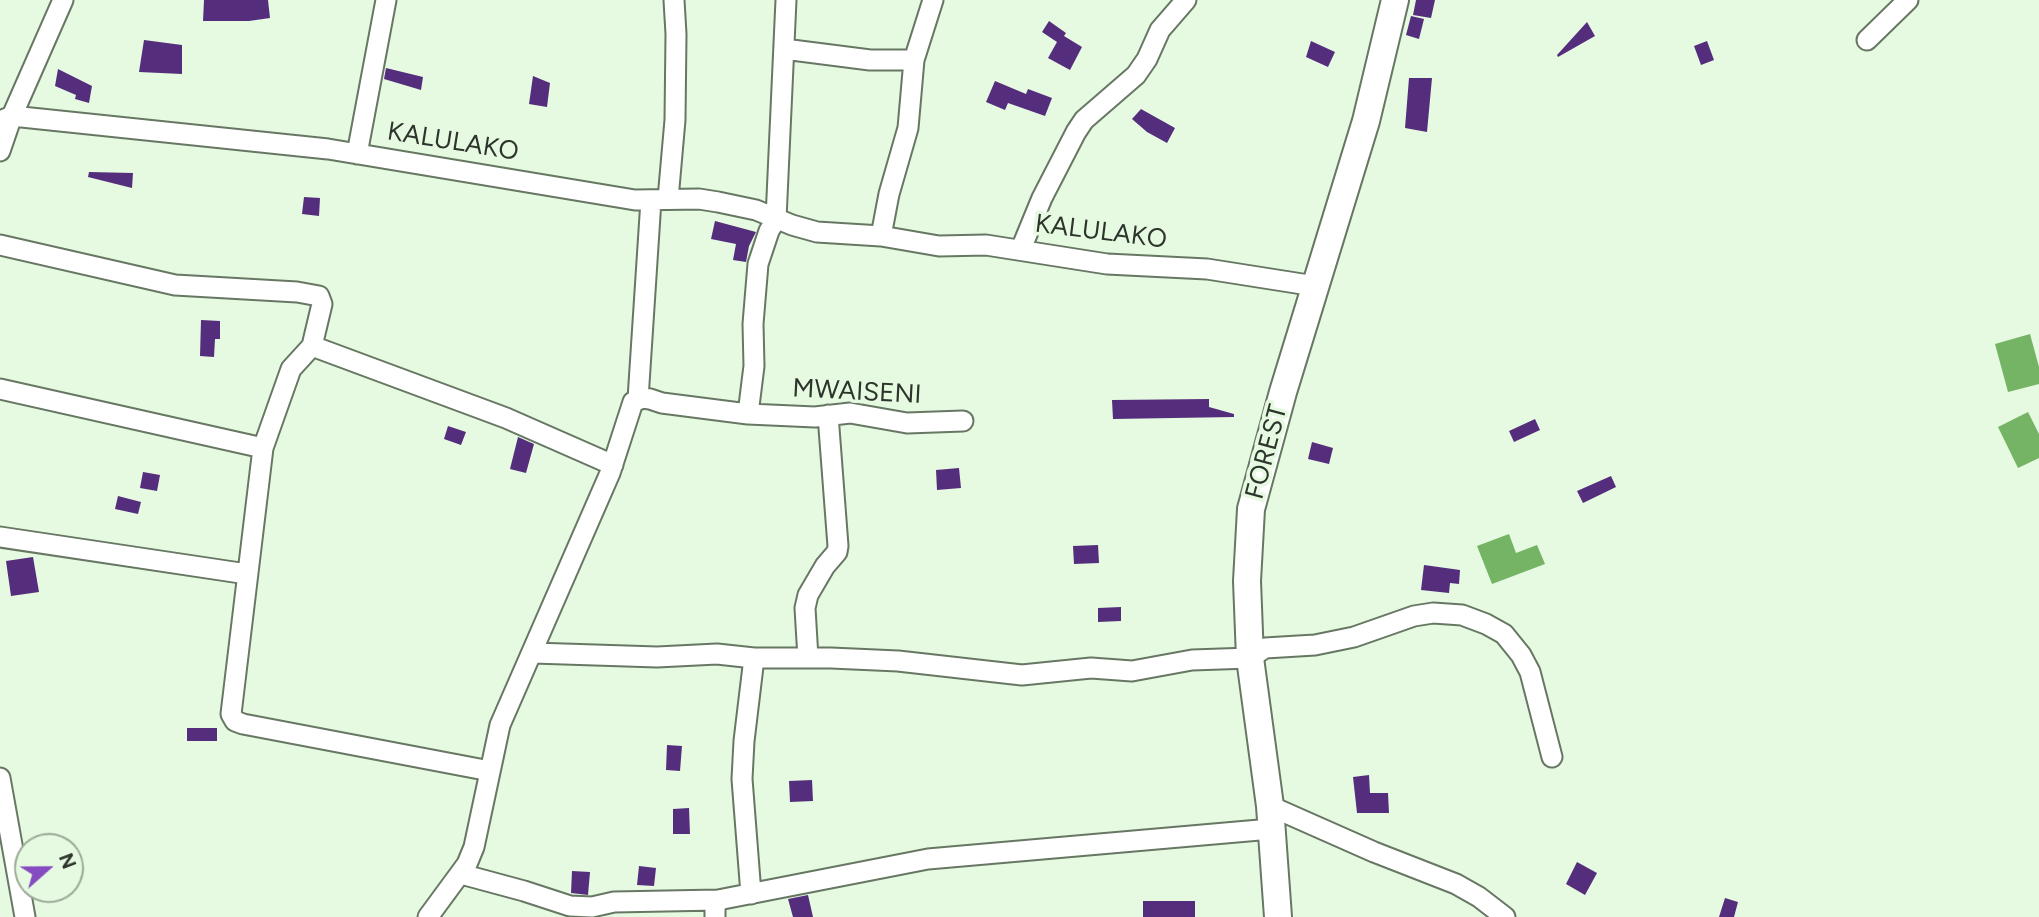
<!DOCTYPE html>
<html>
<head>
<meta charset="utf-8">
<style>
	body { margin:0 }
	#map { position:relative; width:2039px; height:917px; overflow:hidden; background:#e6f9e1; font-family:Figtree,sans-serif }
	canvas { display:block }
	.north { position:absolute; left:14px; top:833px; width:70px; height:70px; box-sizing:border-box; background:#e6f9e1; border:2px solid #9caa98; border-radius:50%; rotate:69deg; font-size:19px; font-weight:700; line-height:28px; text-align:center; color:#2d342b }
	.north::after { content:''; display:block; margin:auto; width:24px; height:32px; background:#854bc1; clip-path:polygon(50% 0,100% 100%,50% 72%,0 100%) }
</style>
</head>
<body>
<div id="map">
<canvas width="2039" height="917"></canvas>
<div class="north">N</div>
</div>
<script>
const g = document.querySelector('canvas').getContext('2d');
g.lineJoin = 'round';
function fillPath(path, color) { g.fillStyle = color; g.fill(path, 'evenodd'); }
const shape = rows => new Path2D(rows.map(r => 'M' + r).join(''));
function trace(path, color, width, dash) { g.strokeStyle = color; g.lineWidth = width; g.lineCap = dash ? 'butt' : 'round'; g.setLineDash(dash || []); g.stroke(path); }
function drawText(font, color, halo, rows, align = 'center') {
  g.font = font + ' Figtree,sans-serif'; g.lineWidth = 7; g.setLineDash([]); g.textBaseline = 'middle'; g.strokeStyle = halo; g.fillStyle = color; for (const [text, x, y, turn = 0] of rows) {
    g.save(); g.translate(x, y); g.rotate((+turn || 0) * Math.PI / 180); g.textAlign = isNaN(turn) ? turn : align; if (halo) g.strokeText(text, 0, 0); g.fillText(text, 0, 0); g.restore();
  }
}
fillPath(shape([
	[2030,334,2039,367,2039,384,2008,392,1995,344],
	[2028,412,2039,434,2039,458,2018,468,1998,427],
	[1509,534,1516,553,1537,545,1545,564,1492,584,1477,546]
]), '#75b464');
fillPath(shape([
	[204,0,268,0,270,18,249,21,203,21],
	[1416,0,1435,0,1431,18,1413,15],
	[1411,16,1424,19,1419,39,1406,35],
	[1049,21,1066,33,1064,36,1082,47,1070,70,1048,58,1057,42,1042,32],
	[1587,22,1595,36,1558,57,1557,55],
	[144,40,182,45,182,74,139,72],
	[1311,41,1335,52,1328,67,1306,57],
	[1707,41,1714,60,1701,65,1694,46],
	[386,68,423,77,421,90,384,79],
	[58,69,92,86,89,103,75,99,76,95,55,86],
	[533,76,550,83,547,107,529,104],
	[1409,78,1432,78,1427,132,1405,128],
	[995,81,1026,94,1028,89,1052,98,1045,116,1008,103,1005,110,986,102],
	[1141,109,1175,128,1167,143,1147,132,1132,119],
	[89,172,133,173,132,188,88,177],
	[304,197,320,198,319,216,302,214],
	[715,221,756,232,749,246,746,262,733,260,736,244,711,239],
	[201,320,220,321,220,339,215,339,214,357,200,356],
	[1209,399,1209,407,1234,414,1234,417,1113,419,1112,400],
	[1535,419,1540,430,1514,442,1509,431],
	[448,426,466,432,461,445,444,439],
	[518,437,534,444,526,473,510,469],
	[1312,442,1333,448,1329,464,1308,459],
	[959,468,961,488,937,490,936,470],
	[143,472,160,475,157,491,140,488],
	[1611,476,1616,487,1583,503,1577,491],
	[118,496,141,502,138,514,115,509],
	[1098,545,1099,563,1074,564,1073,546],
	[33,557,39,592,11,596,6,561],
	[1424,565,1460,570,1459,584,1450,583,1449,593,1421,590],
	[1121,607,1121,621,1098,622,1098,608],
	[187,728,217,728,217,741,187,741],
	[667,745,682,746,680,771,666,770],
	[1369,775,1370,793,1388,793,1389,813,1357,813,1353,777],
	[812,780,813,801,790,802,789,781],
	[689,808,690,834,673,834,673,809],
	[1577,862,1597,873,1585,895,1566,884],
	[639,866,656,868,654,886,637,885],
	[572,871,590,872,588,895,571,893],
	[808,895,813,917,793,917,788,899],
	[1725,898,1738,902,1734,917,1719,917],
	[1143,901,1195,901,1195,917,1143,917]
]), '#542e7c');
const street = shape([
	[1867,40,1908,0],
	[784,49,870,60,914,60],
	[0,121,12,116,328,149,635,200,699,199,718,202,756,210,792,225,817,232,881,236,939,246,986,245,1107,264,1207,269,1315,286],
	[0,151,12,116,63,0],
	[357,154,386,0],
	[668,199,675,120,676,34,674,0],
	[881,236,889,194,908,128,914,60,933,0],
	[0,245,175,285,297,292,319,296,322,304,312,346,291,369,263,448,231,714,235,721,243,724,490,771],
	[1021,249,1042,198,1076,132,1084,120,1136,75,1147,59,1160,30,1186,0],
	[312,346,506,418,613,465],
	[0,389,263,448],
	[638,399,651,200],
	[748,414,754,366,753,324,758,264,769,231,776,219,786,0],
	[0,537,247,574],
	[533,653,657,657,717,654,754,658,831,658,898,661,1022,675,1091,668,1132,671,1192,660,1250,658,1265,648,1315,645,1354,637,1414,616,1433,613,1462,615,1486,624,1504,634,1521,655,1530,672,1552,757],
	[808,658,805,608,808,595,825,566,837,552,838,546,828,415],
	[0,778,25,917],
	[1270,806,1374,852,1456,884,1479,897,1505,917],
	[461,874,524,891,570,906,592,907,614,902,718,900],
	[751,894,742,779,744,741,754,658],
	[428,917,467,864,474,847,500,725,610,473,633,402,643,398,650,399,662,403,748,414,815,417,850,413,907,423,963,421],
	[715,917,715,908,718,900,928,859,1271,829]
]);
const secondary = shape([
	[1278,917,1270,806,1250,658,1247,581,1251,509,1283,392,1366,121,1395,0]
]);
trace(street, '#677763', 23);
trace(secondary, '#677763', 30);
trace(street, '#fff', 19);
trace(secondary, '#fff', 26);
drawText('26px', '#2d342b', '#e6f9e1', [
	["KALULAKO",453,142,9],
	["KALULAKO",1101,232,7],
	["MWAISENI",857,392,3],
	["FOREST",1267,452,-75]
]);
</script>
</body>
</html>
